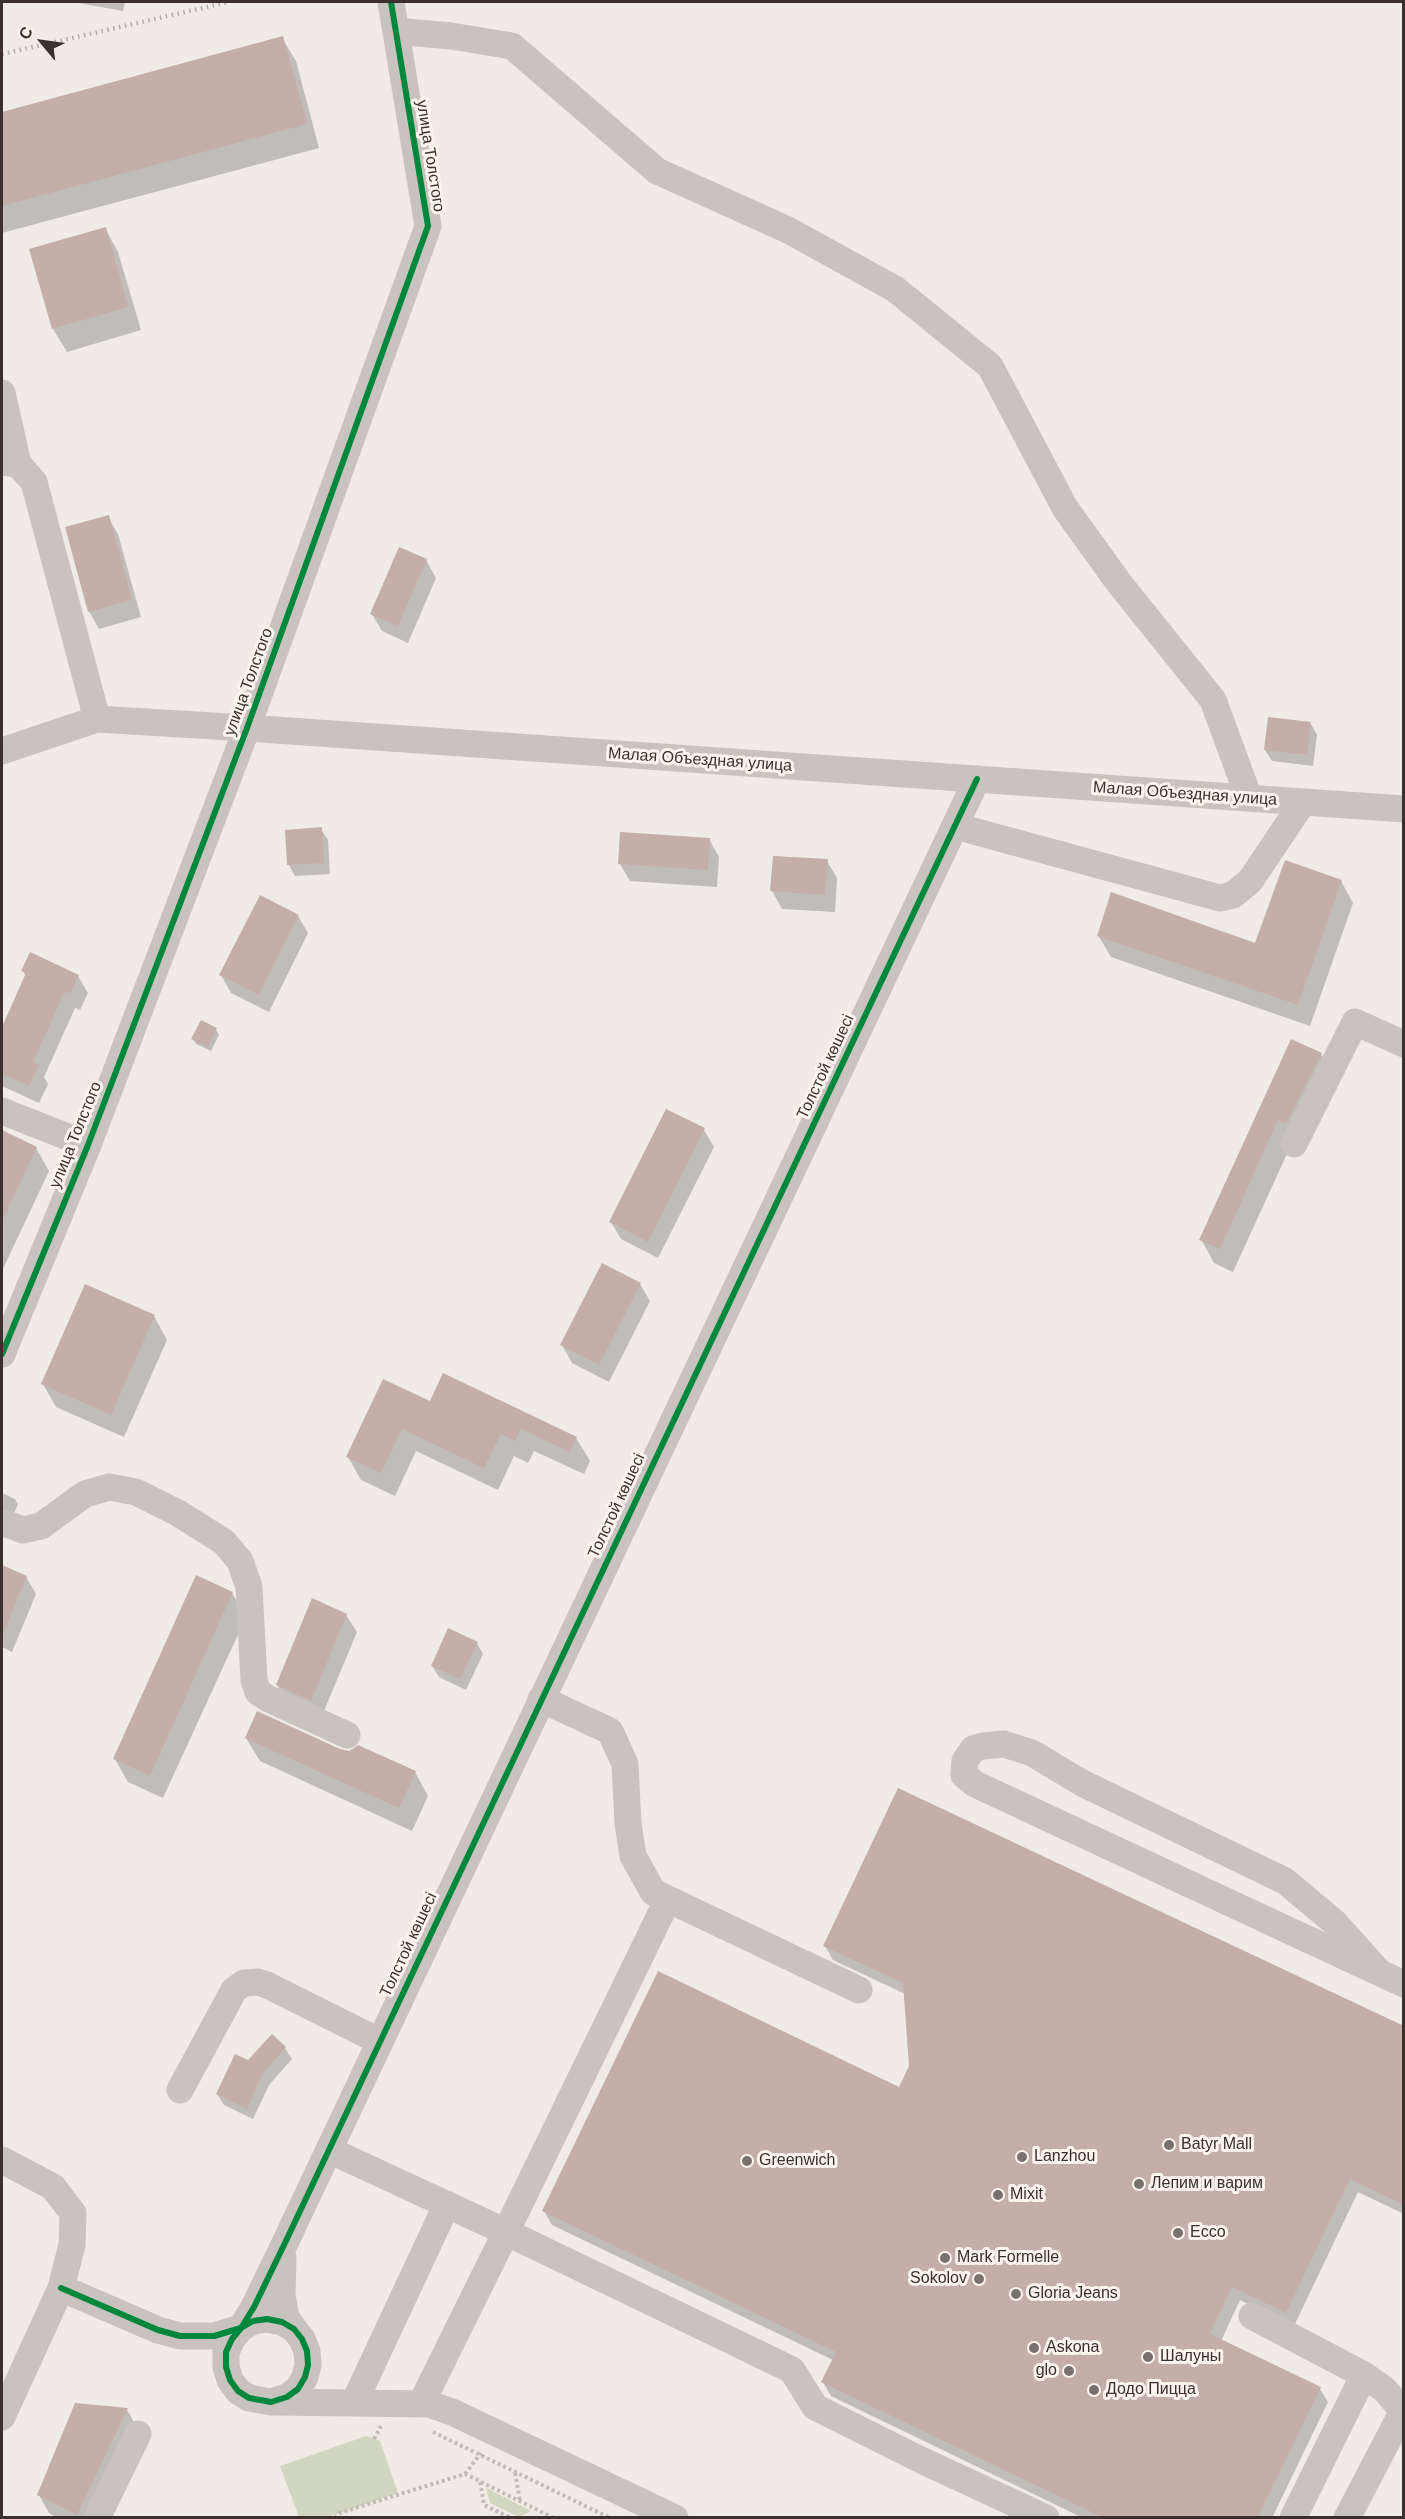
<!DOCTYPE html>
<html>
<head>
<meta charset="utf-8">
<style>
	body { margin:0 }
	#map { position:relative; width:1405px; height:2519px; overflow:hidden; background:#f0ebe5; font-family:Helvetica,sans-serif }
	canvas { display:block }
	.frame { position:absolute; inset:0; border:3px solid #3b302b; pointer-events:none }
	.north { position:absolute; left:12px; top:12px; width:60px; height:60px; -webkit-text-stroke:4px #fbf5ee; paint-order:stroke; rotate:299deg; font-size:16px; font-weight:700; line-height:24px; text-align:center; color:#3b302b }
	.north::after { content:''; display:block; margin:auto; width:21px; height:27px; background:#3b302b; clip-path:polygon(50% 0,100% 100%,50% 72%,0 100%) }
</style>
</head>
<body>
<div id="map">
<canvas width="1405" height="2519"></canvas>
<div class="frame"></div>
<div class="north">С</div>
</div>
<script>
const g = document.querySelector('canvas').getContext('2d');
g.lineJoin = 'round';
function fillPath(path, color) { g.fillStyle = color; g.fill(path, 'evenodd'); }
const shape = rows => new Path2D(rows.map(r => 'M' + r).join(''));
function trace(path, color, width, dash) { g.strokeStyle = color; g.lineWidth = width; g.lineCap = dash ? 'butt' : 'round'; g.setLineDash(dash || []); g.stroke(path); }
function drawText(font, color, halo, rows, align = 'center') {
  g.font = font + ' Helvetica,sans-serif'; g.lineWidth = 6; g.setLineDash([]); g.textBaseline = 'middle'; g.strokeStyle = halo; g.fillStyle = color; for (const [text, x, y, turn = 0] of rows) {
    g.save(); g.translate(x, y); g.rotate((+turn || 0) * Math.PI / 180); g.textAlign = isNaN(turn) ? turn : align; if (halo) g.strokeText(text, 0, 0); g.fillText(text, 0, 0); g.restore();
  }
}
fillPath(shape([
	[366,2436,380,2441,398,2493,328,2517,299,2517,280,2466],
	[486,2488,531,2511,519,2517,490,2503]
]), '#d1d6bf');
fillPath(shape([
	[73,2,125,2,123,11],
	[282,38,296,61,319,148,2,233,2,113],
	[105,228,118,252,141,330,67,352,53,329],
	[108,517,118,534,141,617,99,629,89,611],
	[426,560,436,578,408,643,382,631,372,614],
	[1311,724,1317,735,1313,766,1272,761,1265,750],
	[321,829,328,840,330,874,295,876,289,865,286,831],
	[709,839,719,857,717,887,630,881,620,864],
	[827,861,837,878,835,912,782,909,772,891],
	[1341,881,1353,903,1310,1026,1111,957,1098,935,1256,945],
	[298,916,308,933,269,1012,231,993,221,975],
	[23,971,78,976,88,993,80,1010,75,1008,44,1077,48,1084,39,1103,2,1086,2,1030,26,976],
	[216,1030,219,1035,211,1051,196,1044,193,1039],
	[1291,1041,1321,1054,1334,1077,1292,1143,1233,1272,1214,1263,1201,1239],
	[667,1111,704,1130,714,1147,658,1258,621,1239,611,1222],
	[2,1131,36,1148,49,1171,2,1271],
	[640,1284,650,1301,609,1382,572,1363,562,1345],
	[154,1316,167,1340,124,1437,56,1407,43,1384],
	[430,1403,576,1438,590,1461,584,1474,534,1451,528,1463,514,1456,498,1490,416,1451,395,1496,361,1480,348,1457],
	[2,1493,15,1499,18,1504,14,1513,2,1511],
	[2,1566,26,1577,36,1594,12,1652,2,1647],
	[197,1577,232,1593,246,1617,163,1798,128,1782,115,1759],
	[346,1615,357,1632,321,1718,287,1702,277,1685],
	[477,1643,483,1654,466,1690,439,1677,432,1666],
	[246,1738,340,1751,415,1772,428,1796,412,1831,260,1761],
	[825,1946,1404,2028,1404,2214,1358,2192,1294,2326,1240,2300,1221,2341,1320,2389,1328,2402,1272,2518,1083,2518,831,2396,823,2382,833,2360,552,2225,544,2211,900,2089,911,2066,905,1994,833,1960],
	[285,2048,292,2059,269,2085,253,2119,224,2105,217,2094,248,2062],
	[127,2410,137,2427,94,2518,58,2518,49,2513,39,2495]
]), '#0003');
fillPath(shape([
	[283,36,307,124,2,206,2,112],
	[106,227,128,307,52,329,29,249],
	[109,515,132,600,88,612,65,527],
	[399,547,427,559,398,626,370,614],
	[1268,717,1311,722,1307,755,1264,750],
	[322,827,324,863,287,865,285,830],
	[620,832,710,838,708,870,618,864],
	[773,856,828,859,825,895,770,891],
	[1285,860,1342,880,1298,1005,1097,936,1111,892,1255,943],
	[260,895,299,915,259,995,219,975],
	[30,952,79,975,70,994,65,991,33,1062,39,1065,29,1086,2,1074,2,1027,26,973,21,971],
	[201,1020,217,1028,208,1047,191,1039],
	[1291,1039,1322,1053,1286,1124,1278,1120,1220,1249,1199,1240],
	[666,1109,705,1128,648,1242,609,1222],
	[2,1130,37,1147,2,1221],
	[602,1263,641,1283,599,1365,560,1345],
	[85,1284,155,1315,111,1415,41,1384],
	[443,1373,577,1437,570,1452,521,1429,515,1441,501,1434,484,1468,402,1429,381,1473,346,1457,383,1379,430,1401],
	[2,1565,27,1576,2,1636],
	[196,1575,233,1592,150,1776,113,1759],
	[312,1598,347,1614,311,1701,276,1685],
	[448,1628,478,1642,460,1679,431,1666],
	[257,1711,340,1749,349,1751,358,1745,416,1771,399,1808,245,1738],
	[898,1788,1404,2026,1404,2205,1350,2179,1286,2313,1232,2287,1210,2334,1321,2387,1258,2517,1102,2517,821,2382,836,2352,542,2211,658,1971,899,2087,909,2066,903,1983,823,1946],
	[272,2034,286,2047,263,2073,247,2109,216,2094,235,2054,248,2060],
	[75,2403,128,2408,77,2515,37,2495]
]), '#c3afa7');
trace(shape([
	[433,2432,610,2518],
	[374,2439,381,2426],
	[515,2473,520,2501],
	[465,2474,481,2453],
	[481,2482,554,2518],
	[335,2518,339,2513,465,2474,480,2481,484,2505,511,2518]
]), '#c2bbb6', 4, [3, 3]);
trace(shape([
	[396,31,451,36,512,46,657,171,788,230,895,289,990,366,1065,508,1119,583,1213,700,1249,798],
	[2,393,18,464],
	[2,462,18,464,34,482,97,719],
	[2,751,97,719,247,728,1404,809],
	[955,826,1220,898,1233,895,1250,881,1303,802],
	[2,1111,88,1145],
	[1294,1144,1355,1022,1404,1044],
	[2,1354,88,1145,247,728,428,226,391,2],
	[2,1522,23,1530,41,1526,85,1494,109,1487,136,1492,178,1513,224,1542,240,1561,249,1587,254,1680,258,1692,267,1698,347,1735],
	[541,1699,610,1731,625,1764,628,1824,633,1856,653,1892,859,1990],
	[668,1899,506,2232,792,2370,815,2407,921,2460,1046,2518],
	[1380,1973,1334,1922,1285,1881,1082,1783,1032,1753,1004,1744,983,1746,973,1749,965,1761,964,1775,975,1784,1380,1973,1404,1984],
	[180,2090,234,1990,244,1983,258,1982,267,1985,379,2041],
	[329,2150,506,2232,421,2404],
	[2,2160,53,2187,73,2213,72,2245,61,2288,2,2417],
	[283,2258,282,2295,286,2317,294,2329],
	[61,2288,158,2330,180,2336,214,2336,241,2328,253,2321,267,2319,282,2322,294,2329,302,2339,307,2351,308,2365,305,2377,298,2389,287,2397,271,2402,249,2398,238,2391,230,2380,226,2367,226,2352,232,2339,241,2328,254,2307,284,2245,977,779],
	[1252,2316,1364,2375,1385,2390,1403,2411],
	[275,2402,429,2404,452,2412,675,2518],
	[354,2403,447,2204],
	[97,2518,138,2434],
	[1293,2518,1364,2375],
	[1347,2518,1404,2409]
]), '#c9c3be', 27);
trace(shape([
	[2,54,229,2]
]), '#b1aca8', 4.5, [1.5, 4.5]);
trace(shape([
	[2,1354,88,1145,247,728,428,226,391,2],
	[61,2288,158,2330,180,2336,214,2336,241,2328,253,2321,267,2319,282,2322,294,2329,302,2339,307,2351,308,2365,305,2377,298,2389,287,2397,271,2402,249,2398,238,2391,230,2380,226,2367,226,2352,232,2339,241,2328,254,2307,284,2245,977,779]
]), '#00873e', 6);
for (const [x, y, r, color] of [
	[1169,2145,6,"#7a716c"],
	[1022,2157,6,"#7a716c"],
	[747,2161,6,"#7a716c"],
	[1139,2184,6,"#7a716c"],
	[998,2195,6,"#7a716c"],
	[1178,2233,6,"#7a716c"],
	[945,2258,6,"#7a716c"],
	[979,2279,6,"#7a716c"],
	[1016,2294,6,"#7a716c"],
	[1034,2348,6,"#7a716c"],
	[1148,2357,6,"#7a716c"],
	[1069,2371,6,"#7a716c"],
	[1094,2390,6,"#7a716c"]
]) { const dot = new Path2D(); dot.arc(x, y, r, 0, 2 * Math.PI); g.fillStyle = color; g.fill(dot); trace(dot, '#fbf5ee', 2); }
drawText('16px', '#3b302b', '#fbf5ee', [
	["улица Толстого",430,156,81],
	["улица Толстого",249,682,-70],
	["Малая Объездная улица",700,760,4],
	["Малая Объездная улица",1185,794,4],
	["Толстой көшесі",826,1067,-65],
	["улица Толстого",76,1135,-68],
	["Толстой көшесі",617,1506,-65],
	["Толстой көшесі",409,1945,-65]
]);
drawText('16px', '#3b302b', '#fbf5ee', [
	["Batyr Mall",1181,2145],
	["Lanzhou",1034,2157],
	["Greenwich",759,2161],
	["Лепим и варим",1151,2184],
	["Mixit",1010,2195],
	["Ecco",1190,2233],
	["Mark Formelle",957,2258],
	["Sokolov",967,2279,"right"],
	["Gloria Jeans",1028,2294],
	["Askona",1046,2348],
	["Шалуны",1160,2357],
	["glo",1057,2371,"right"],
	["Додо Пицца",1106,2390]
], 'left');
</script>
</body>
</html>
